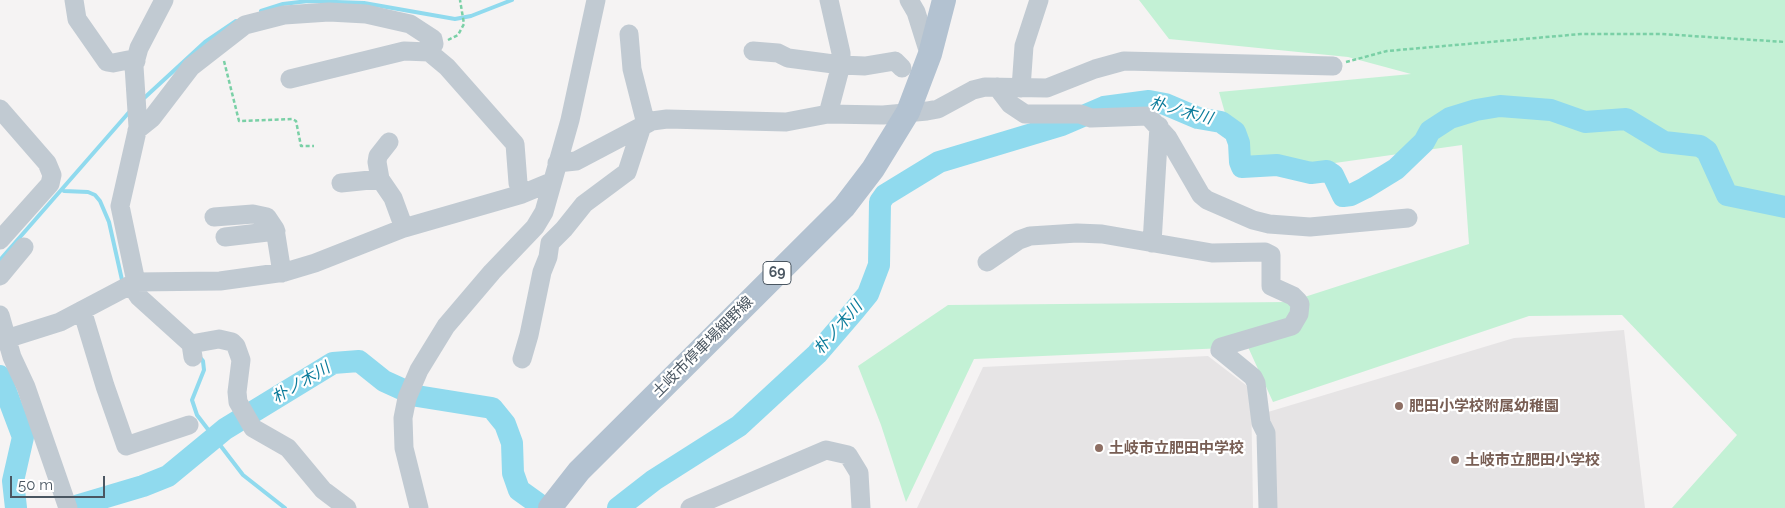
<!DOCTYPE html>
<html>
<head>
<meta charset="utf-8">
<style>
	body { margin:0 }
	#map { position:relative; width:1785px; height:508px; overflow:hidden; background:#f5f3f3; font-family:Raleway,sans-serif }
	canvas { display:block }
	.scale { position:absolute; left:10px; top:476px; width:95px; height:22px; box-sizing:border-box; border:2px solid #4a5661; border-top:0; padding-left:6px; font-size:15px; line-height:18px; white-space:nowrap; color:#4a5661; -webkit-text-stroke:4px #fff; paint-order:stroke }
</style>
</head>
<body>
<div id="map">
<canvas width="1785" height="508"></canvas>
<div class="scale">50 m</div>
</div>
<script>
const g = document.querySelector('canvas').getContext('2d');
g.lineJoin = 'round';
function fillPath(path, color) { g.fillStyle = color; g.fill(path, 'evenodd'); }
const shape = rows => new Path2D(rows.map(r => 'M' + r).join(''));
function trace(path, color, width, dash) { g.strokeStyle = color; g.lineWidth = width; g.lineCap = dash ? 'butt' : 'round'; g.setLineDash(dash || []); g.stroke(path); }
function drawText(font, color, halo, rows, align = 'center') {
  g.font = font + ' Raleway,"Noto Sans JP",sans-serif'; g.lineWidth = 4.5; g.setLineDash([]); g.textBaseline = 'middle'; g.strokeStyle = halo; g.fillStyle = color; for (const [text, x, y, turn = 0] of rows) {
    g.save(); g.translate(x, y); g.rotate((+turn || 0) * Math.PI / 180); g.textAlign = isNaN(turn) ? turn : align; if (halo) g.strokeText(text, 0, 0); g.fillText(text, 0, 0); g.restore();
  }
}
fillPath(shape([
	[1624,330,1645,508,1275,508,1268,412,1514,338],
	[1208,356,1251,389,1253,508,917,508,983,367]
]), '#e6e4e5');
fillPath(shape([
	[1139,0,1785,0,1785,508,1672,508,1737,435,1622,315,1529,316,1273,402,1248,347,974,359,906,502,881,425,858,366,948,305,1289,302,1469,244,1462,145,1243,176,1219,92,1411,74,1348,57,1169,39]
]), '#c3f1d5');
trace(shape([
	[261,11,283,4,308,1,364,3,455,19,471,16,512,0],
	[142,100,205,42,236,21],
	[64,191,88,192,95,195,100,201,109,222,122,280],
	[0,260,131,110],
	[199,356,203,361,204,370,192,400,197,415,210,432],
	[220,445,243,475,285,508],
	[84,503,85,508]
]), '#90daee', 4);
trace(shape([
	[0,376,23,437,13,481,16,508],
	[69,508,143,486,168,476,225,429,333,363,359,361,384,381,417,396,492,408,505,424,512,443,513,473,519,490,544,508],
	[618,508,654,480,739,426,817,354,854,311,868,294,879,265,880,202,885,195,939,162,1062,125,1104,107,1149,101,1165,104,1198,118,1221,122,1235,132,1239,143,1240,162,1242,167,1277,165,1311,173,1327,171,1333,175,1343,196,1351,195,1365,188,1396,169,1424,142,1430,131,1450,118,1476,110,1500,106,1551,110,1585,122,1626,119,1664,142,1700,146,1707,151,1727,195,1785,207]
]), '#90daee', 22);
trace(shape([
	[448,40,458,35,464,24,460,0],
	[224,61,239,121,292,119,296,121,301,146,314,146],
	[1346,62,1387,51,1581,34,1662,34,1785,42]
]), '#7ad0a6', 2.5, [4, 2.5]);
trace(shape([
	[74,0,77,19,107,62,113,63,128,60,136,61],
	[909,0,916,12,927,47,931,51],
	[629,34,632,69,646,124],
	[753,51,778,53,788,58,841,65,865,66,895,61,902,68],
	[290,79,404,51,429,52],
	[997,87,1010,104,1025,114,1080,114,1091,118,1148,116,1168,138,1201,195,1207,200,1253,220,1269,224,1310,227,1408,218],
	[1021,88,1024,46,1039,0],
	[0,109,47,163,52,175,50,184,0,240],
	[828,114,841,65,841,53,829,0],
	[137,130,152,118,191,67,245,25,284,15,329,12,366,14,410,24,433,39,434,44,429,52,447,67,515,144,518,183,522,194],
	[557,163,576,161,652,121,667,119,786,122,828,114,883,115,927,111,938,109,973,90,985,87,1047,88,1095,69,1124,61,1333,66],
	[380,179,377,162,378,156,389,142],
	[341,183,380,179,393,198,404,228],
	[214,217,253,214,267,217,275,229,282,273],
	[225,237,276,231],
	[1152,243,1159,126],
	[987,262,1019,240,1030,236,1077,233,1102,234,1212,253,1265,252,1271,255,1271,286,1293,296,1298,301,1300,304,1299,314,1292,326,1221,347,1220,350,1253,377,1256,383,1261,423,1266,433,1268,508],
	[0,276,24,247],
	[136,282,120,206,138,127,134,66,139,48,164,0],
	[131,285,139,297,191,344,193,357],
	[82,310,105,386,126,446,189,425],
	[0,315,12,357,26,387,68,508],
	[0,341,60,322,136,282,220,281,285,272,315,263,404,228,522,194,551,182],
	[191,344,219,339,232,342,236,346,241,360,237,392,238,402,253,428,288,448,323,490,347,508],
	[522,359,529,335,542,272,548,257,550,243,564,229,584,204,627,172,642,126],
	[419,508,404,448,403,418,407,398,419,370,446,326,492,272,535,227,544,212,570,120,596,0],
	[690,508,826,450,848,455,859,473,861,508]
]), '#c1cad2', 19);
trace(shape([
	[550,508,579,471,844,207,873,169,908,112,930,54,944,0]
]), '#b3c2d1', 24);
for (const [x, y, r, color] of [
	[1399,406,5,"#8d6e63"],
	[1099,448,5,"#8d6e63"],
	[1455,460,5,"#8d6e63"]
]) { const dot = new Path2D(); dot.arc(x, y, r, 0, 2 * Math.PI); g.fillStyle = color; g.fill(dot); trace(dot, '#fff', 2); }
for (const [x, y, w] of [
	[777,273,28]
]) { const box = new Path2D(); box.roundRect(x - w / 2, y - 11.5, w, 23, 4); g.fillStyle = '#fff'; g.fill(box); trace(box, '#4a5661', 1); }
drawText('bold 14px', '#4a5661', null, [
	["69",777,273]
]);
drawText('15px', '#4a5661', '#fff', [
	["土岐市停車場細野線",703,347,-45]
]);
drawText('bold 15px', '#785e54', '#fff', [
	["肥田小学校附属幼稚園",1409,406],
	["土岐市立肥田中学校",1109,448],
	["土岐市立肥田小学校",1465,460]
], 'left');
drawText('italic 16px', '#0c7c9b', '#fff', [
	["朴ノ木川",1181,111,15],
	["朴ノ木川",838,328,-49],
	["朴ノ木川",301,383,-31]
]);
</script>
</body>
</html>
